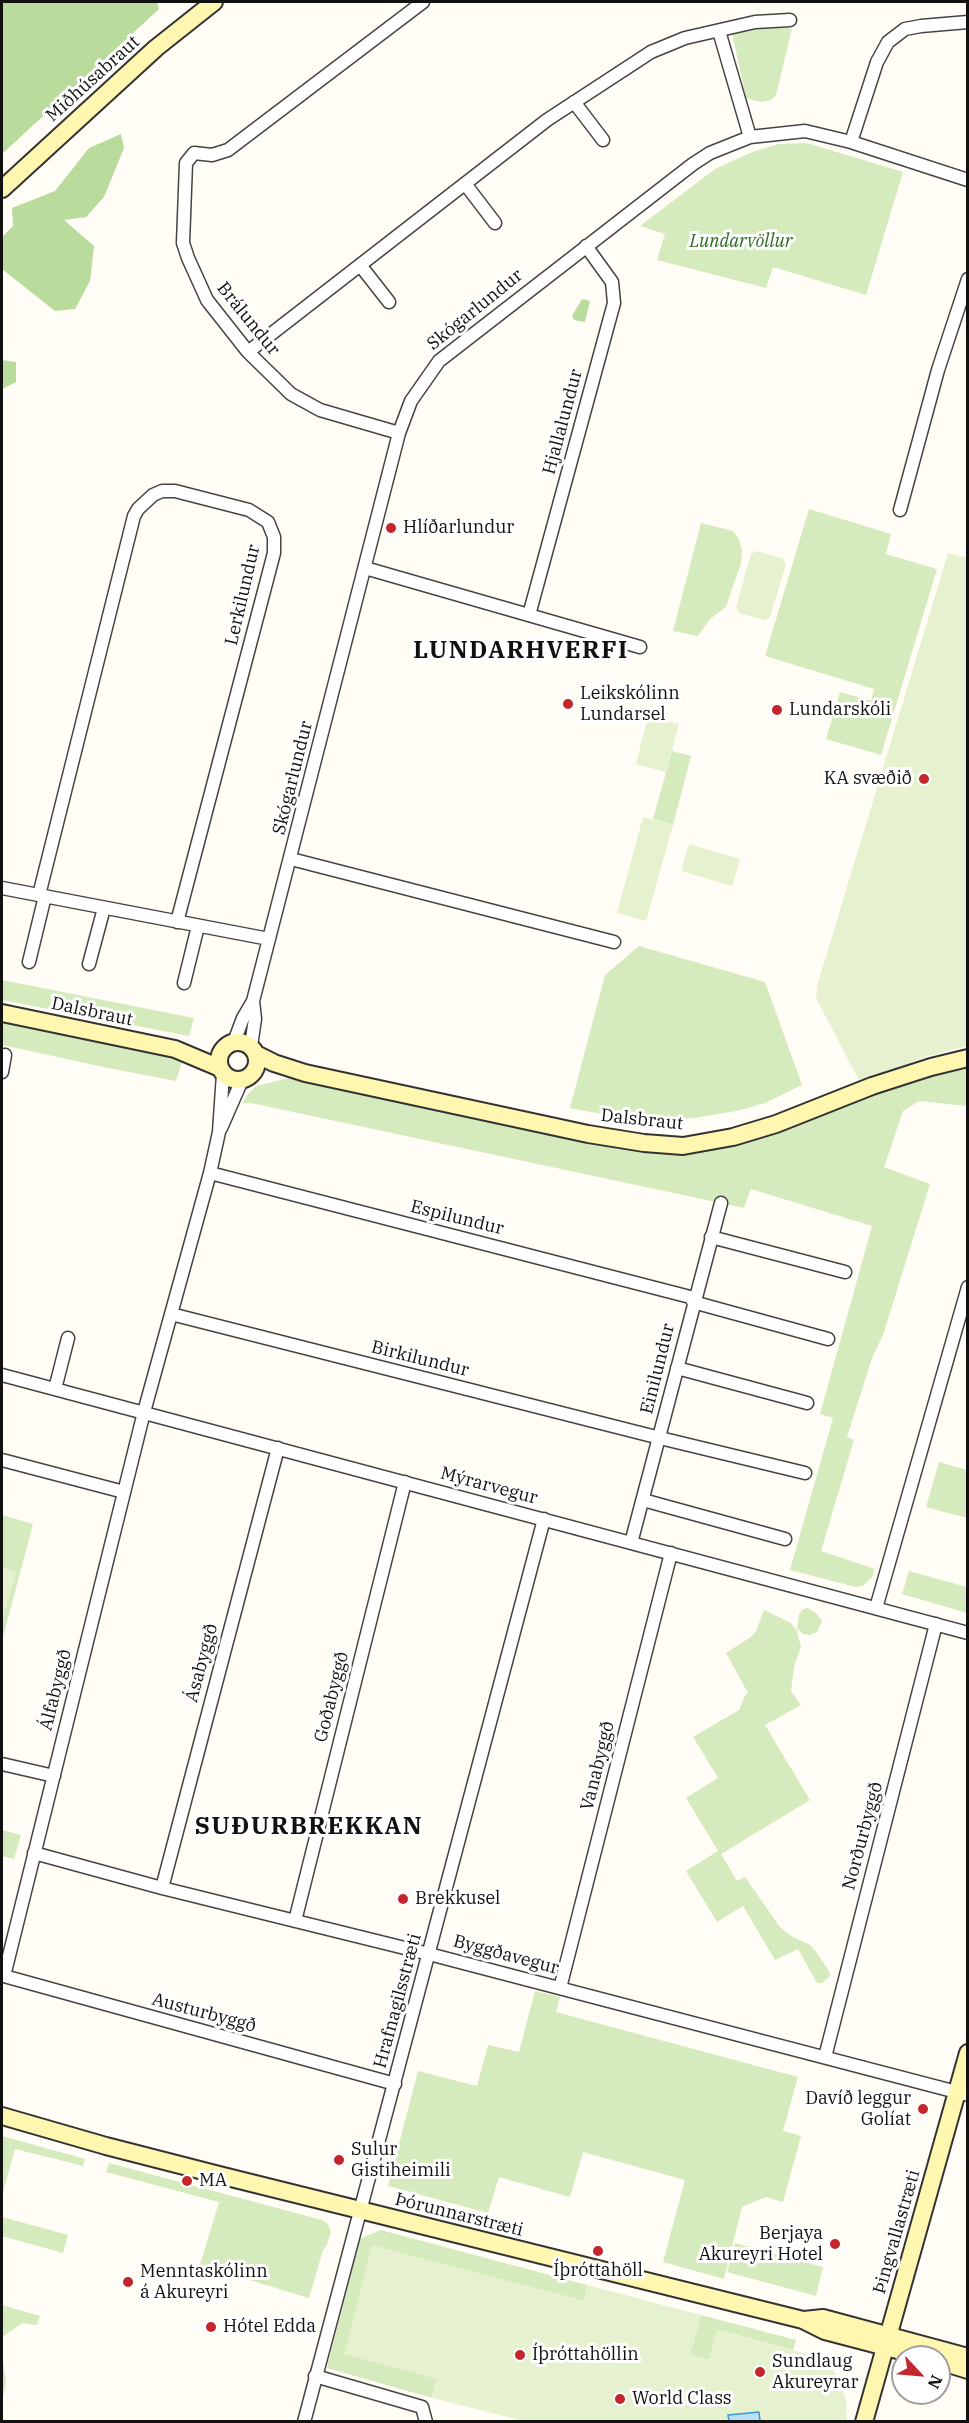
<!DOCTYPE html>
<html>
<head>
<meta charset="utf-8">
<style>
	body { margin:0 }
	#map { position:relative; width:969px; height:2423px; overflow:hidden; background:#fffdf5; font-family:"IBM Plex Serif",serif }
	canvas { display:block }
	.frame { position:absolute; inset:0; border:3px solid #111; pointer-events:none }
	.north { position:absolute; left:891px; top:2345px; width:60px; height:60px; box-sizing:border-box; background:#fff; border:2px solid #a0a0a0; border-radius:50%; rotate:116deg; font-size:16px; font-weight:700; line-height:24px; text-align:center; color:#111 }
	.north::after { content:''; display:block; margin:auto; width:21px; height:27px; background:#c4262e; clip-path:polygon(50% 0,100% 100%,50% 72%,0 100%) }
</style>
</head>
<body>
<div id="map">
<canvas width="969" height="2423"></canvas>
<div class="frame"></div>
<div class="north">N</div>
</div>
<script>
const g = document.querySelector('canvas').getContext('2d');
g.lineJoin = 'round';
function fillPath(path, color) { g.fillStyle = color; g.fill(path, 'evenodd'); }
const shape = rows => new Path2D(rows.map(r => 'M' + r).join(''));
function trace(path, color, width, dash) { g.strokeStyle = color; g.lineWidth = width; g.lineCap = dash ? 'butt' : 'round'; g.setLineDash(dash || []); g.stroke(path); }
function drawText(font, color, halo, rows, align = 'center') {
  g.font = font + ' "IBM Plex Serif",serif'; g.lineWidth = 6; g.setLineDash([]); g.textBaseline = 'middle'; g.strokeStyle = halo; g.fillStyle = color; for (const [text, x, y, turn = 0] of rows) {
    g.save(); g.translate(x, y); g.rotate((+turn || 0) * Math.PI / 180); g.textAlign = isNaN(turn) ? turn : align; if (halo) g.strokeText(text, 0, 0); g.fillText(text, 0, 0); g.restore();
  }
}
fillPath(shape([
	[774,26,792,29,776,95,771,100,761,102,746,98,732,33,742,29],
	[807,143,903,172,866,295,773,267,766,288,657,260,665,234,640,226,715,169,752,152,779,144],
	[809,509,891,534,886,554,937,569,881,755,826,739,840,692,871,701,874,689,765,656],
	[701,523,733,531,739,539,742,551,741,563,726,607,710,619,698,636,673,631],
	[672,751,691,756,673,825,653,819],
	[639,946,765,982,802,1085,765,1103,737,1111,694,1118,644,1122,570,1108,605,975],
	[2,980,194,1018,189,1036,2,1000],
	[2,1020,184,1055,176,1081,108,1068,2,1045],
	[967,1064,967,1106,919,1101,903,1111,884,1167,930,1184,883,1335,872,1358,847,1437,854,1440,821,1551,875,1569,872,1577,863,1586,856,1587,790,1570,833,1418,820,1414,872,1226,751,1189,744,1208,251,1103,243,1103,247,1095,256,1086,289,1078,608,1145,765,1134,942,1071],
	[939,1462,967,1470,967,1518,926,1507],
	[2,1515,33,1524,2,1641,2,1617,16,1572,2,1568],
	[909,1571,967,1587,967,1613,902,1594],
	[808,1608,817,1614,822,1621,817,1632,810,1635,803,1634,798,1629,797,1632,801,1647,794,1667,791,1691,801,1705,765,1725,810,1800,721,1854,737,1881,745,1877,780,1927,791,1936,810,1945,817,1953,829,1971,830,1976,822,1983,817,1983,798,1949,775,1960,743,1906,717,1922,686,1871,718,1851,686,1798,718,1778,693,1737,739,1710,745,1696,748,1693,726,1653,751,1637,756,1631,764,1610,791,1623,797,1631,799,1614,803,1609],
	[2,1830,21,1835,14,1859,2,1856],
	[535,1991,560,1997,556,2012,798,2077,783,2131,801,2136,783,2202,766,2197,742,2207,724,2279,663,2262,685,2180,583,2152,570,2197,499,2177,488,2213,388,2186,418,2071,477,2086,488,2045,519,2052],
	[2,2136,85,2159,83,2166,15,2149,2,2196],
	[109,2163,322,2220,328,2224,331,2232,327,2245,323,2250,309,2298,200,2265,219,2202,106,2172],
	[2,2217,68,2235,63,2253,2,2236],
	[381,2230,587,2285,584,2301,373,2246,437,2379,432,2398,327,2368,359,2239],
	[735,2243,823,2267,816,2296,727,2272],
	[2,2305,40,2316,37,2325,22,2323,2,2337],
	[701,2315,796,2340,793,2350,718,2330,709,2360,690,2355],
	[2,2354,6,2382,2,2402]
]), '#d5ebbd');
fillPath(shape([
	[2,2,157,2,159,9,2,154],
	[121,134,124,148,104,197,86,217,64,220,94,246,90,281,75,309,55,311,2,269,2,237,13,226,12,208,55,191,89,148],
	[582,299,590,301,585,322,574,320,572,316],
	[2,360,16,362,16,382,2,389]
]), '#b9dc9c');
fillPath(shape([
	[757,551,782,558,786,564,770,617,764,620,739,613,736,607,751,554],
	[948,553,968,558,967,1046,925,1057,860,1082,816,998,817,986],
	[648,716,679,724,666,772,636,764],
	[643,817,673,825,646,921,617,913],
	[689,844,740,859,732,886,681,871],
	[2,1568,16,1572,3,1618,2,1617],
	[372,2245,584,2301,587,2285,701,2315,690,2355,709,2360,717,2330,814,2356,831,2367,838,2377,846,2400,847,2421,524,2421,432,2398,437,2379,344,2354]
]), '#e6f2cf');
const water = shape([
	[759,2412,760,2421,729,2421,728,2415,759,2412]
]);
fillPath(water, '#b9e0f7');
trace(water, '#3f96cf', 1.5);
const street = shape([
	[719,31,750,137],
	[574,102,603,140],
	[851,142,877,62,888,42,905,29,921,26,968,22],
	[466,185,495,223],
	[360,265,389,302],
	[248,352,547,120,651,52,685,38,755,22,790,20],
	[399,433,320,410,291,394,248,352,207,300,188,258,183,243,186,163,194,153,212,155,228,150,423,2],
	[900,510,938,370,968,279],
	[365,568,640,647],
	[529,615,614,303,612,282,586,246],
	[291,859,614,942],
	[2,888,269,939],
	[39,895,134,516,138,509,153,495,162,491,175,491,249,510,268,522,274,537,274,553,177,922],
	[29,962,45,896],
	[89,964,104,908],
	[184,983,198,926],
	[234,1042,243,1018,253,1001,399,433,411,401,439,361,693,164,710,153,750,137,805,131,851,142,968,180],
	[251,1046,255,1019,253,1001],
	[2,1072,5,1055],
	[223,1074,219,1132,210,1173,144,1412,4,1976,395,2084],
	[221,1128,242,1080],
	[210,1173,694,1298],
	[711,1237,845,1272],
	[693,1302,828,1339],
	[171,1314,660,1438,805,1473],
	[677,1368,807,1403],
	[2,1375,968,1633],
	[55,1389,68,1338],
	[2,1460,124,1492],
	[643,1500,785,1539],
	[631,1543,721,1203],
	[876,1608,968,1287],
	[2,1764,54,1776],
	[34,1853,162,1888,429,1954,968,2095],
	[162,1888,278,1448],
	[295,1921,405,1482],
	[560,1988,671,1553],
	[825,2057,936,1624],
	[315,2376,422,2407,426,2422],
	[304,2422,544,1519]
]);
const secondary = shape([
	[2,189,156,48,214,2],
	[2,1013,175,1049,220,1068],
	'219 1061a19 19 0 1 1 38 0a19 19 0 1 1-38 0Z',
	[256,1054,274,1063,305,1073,588,1134,644,1143,683,1146,733,1137,776,1124,872,1086,931,1067,968,1058],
	[2,2116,106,2146,219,2175,803,2320,825,2331,924,2357],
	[804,2320,823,2318,968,2357],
	[939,2361,968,2370],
	[864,2422,968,2053]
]);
trace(street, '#444', 15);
trace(secondary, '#333', 20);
trace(street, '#fff', 12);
trace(secondary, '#fff6b0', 16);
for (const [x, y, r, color] of [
	[391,528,6,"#c4262e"],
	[568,704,6,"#c4262e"],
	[777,710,6,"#c4262e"],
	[924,779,6,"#c4262e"],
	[403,1899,6,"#c4262e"],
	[923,2109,6,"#c4262e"],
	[339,2160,6,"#c4262e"],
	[187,2181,6,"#c4262e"],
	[835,2244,6,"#c4262e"],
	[598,2251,6,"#c4262e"],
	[128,2282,6,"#c4262e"],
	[211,2327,6,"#c4262e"],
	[520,2355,6,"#c4262e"],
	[760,2372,6,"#c4262e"],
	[620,2399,6,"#c4262e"]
]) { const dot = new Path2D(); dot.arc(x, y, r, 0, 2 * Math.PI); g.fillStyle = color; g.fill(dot); trace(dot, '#fff', 2); }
drawText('18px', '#111', '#fff', [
	["Miðhúsabraut",93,79,-42],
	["Skógarlundur",475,310,-39],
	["Brálundur",248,319,51],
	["Hjallalundur",563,422,-75],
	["Lerkilundur",243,595,-77],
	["Skógarlundur",293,778,-76],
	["Dalsbraut",92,1012,12],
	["Dalsbraut",642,1120,6],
	["Espilundur",457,1218,14],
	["Birkilundur",420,1359,14],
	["Einilundur",658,1369,-76],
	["Mýrarvegur",489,1486,15],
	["Ásabyggð",202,1663,-75],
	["Álfabyggð",56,1690,-76],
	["Goðabyggð",332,1697,-76],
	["Vanabyggð",598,1766,-76],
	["Norðurbyggð",863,1836,-75],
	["Byggðavegur",506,1955,15],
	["Hrafnagilsstræti",398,2001,-75],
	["Austurbyggð",204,2013,15],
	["Þórunnarstræti",459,2215,14],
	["Þingvallastræti",897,2232,-74]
]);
drawText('italic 18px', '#2f6b1f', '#fff', [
	["Lundarvöllur",741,242]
]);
drawText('18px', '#111', '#fff', [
	["Hlíðarlundur",403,528],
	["Leikskólinn",580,694],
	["Lundarsel",580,715],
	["Lundarskóli",789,710],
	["KA svæðið",912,779,"right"],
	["Brekkusel",415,1899],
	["Davíð leggur",911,2099,"right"],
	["Golíat",911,2120,"right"],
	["Sulur",351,2150],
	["Gistiheimili",351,2171],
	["MA",199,2181],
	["Berjaya",823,2234,"right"],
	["Akureyri Hotel",823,2255,"right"],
	["Íþróttahöll",598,2271,"center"],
	["Menntaskólinn",140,2272],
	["á Akureyri",140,2293],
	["Hótel Edda",223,2327],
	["Íþróttahöllin",532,2355],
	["Sundlaug",772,2362],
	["Akureyrar",772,2383],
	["World Class",632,2399]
], 'left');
g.letterSpacing = '1.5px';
drawText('bold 24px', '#111', '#fff', [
	["LUNDARHVERFI",521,651],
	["SUÐURBREKKAN",309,1827]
]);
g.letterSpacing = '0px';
</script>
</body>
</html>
